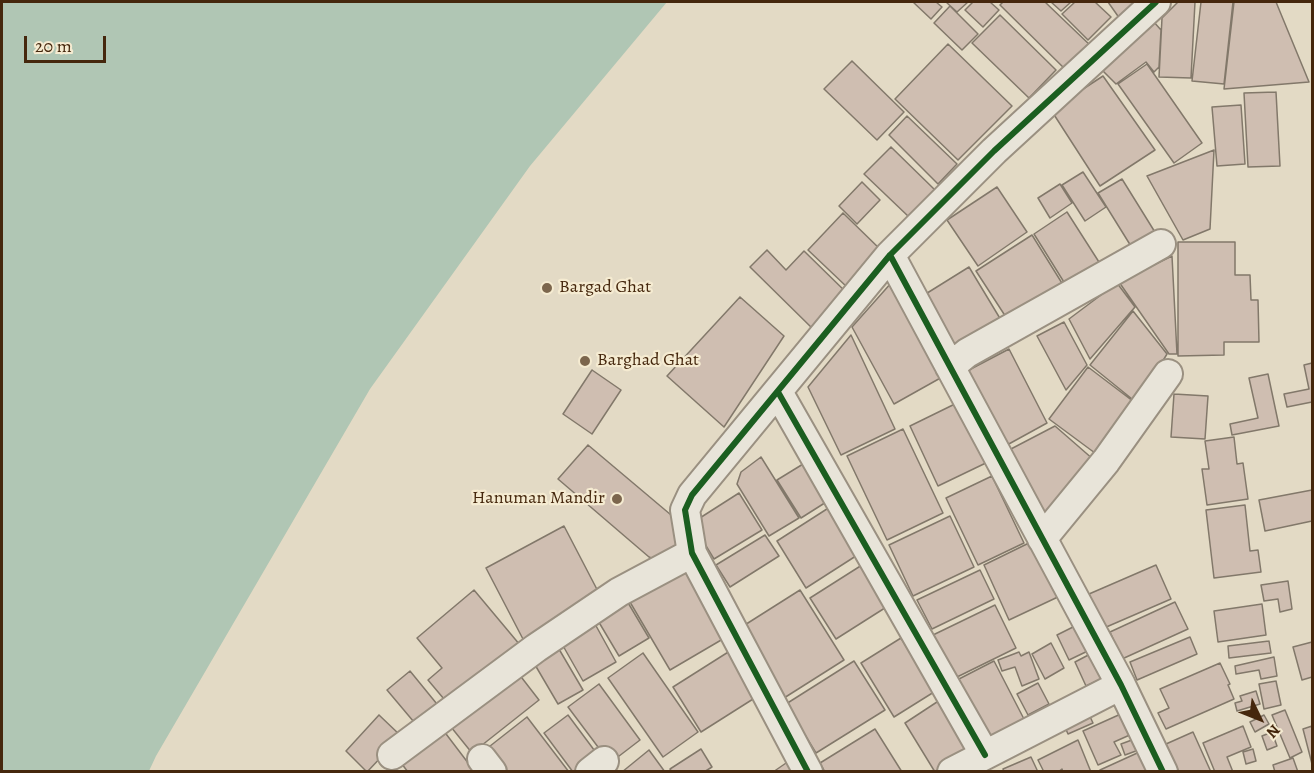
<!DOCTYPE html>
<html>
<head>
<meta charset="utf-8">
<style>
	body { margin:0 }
	#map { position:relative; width:1314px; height:773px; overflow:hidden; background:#e3dac5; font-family:Alegreya,serif }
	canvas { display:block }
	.frame { position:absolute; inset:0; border:3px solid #45270d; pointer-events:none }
	.north { position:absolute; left:1230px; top:689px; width:60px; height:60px; -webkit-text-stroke:4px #f5ebd1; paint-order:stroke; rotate:133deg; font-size:16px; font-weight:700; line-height:24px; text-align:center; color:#45270d }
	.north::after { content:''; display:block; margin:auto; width:21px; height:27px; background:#45270d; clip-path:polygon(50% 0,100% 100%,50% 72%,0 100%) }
	.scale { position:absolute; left:24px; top:36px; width:82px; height:27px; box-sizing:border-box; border:3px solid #45270d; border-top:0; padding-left:8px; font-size:18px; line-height:21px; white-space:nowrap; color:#45270d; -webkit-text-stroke:4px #f5ebd1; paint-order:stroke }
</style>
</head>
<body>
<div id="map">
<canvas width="1314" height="773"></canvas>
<div class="frame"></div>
<div class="north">N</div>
<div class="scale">20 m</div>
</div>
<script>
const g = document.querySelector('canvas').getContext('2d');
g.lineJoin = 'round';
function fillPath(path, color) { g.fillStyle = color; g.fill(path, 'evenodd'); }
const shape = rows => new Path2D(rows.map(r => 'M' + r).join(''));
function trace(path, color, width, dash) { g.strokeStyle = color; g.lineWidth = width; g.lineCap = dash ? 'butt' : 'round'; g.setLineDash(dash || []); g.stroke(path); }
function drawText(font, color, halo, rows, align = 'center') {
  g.font = font + ' Alegreya,serif'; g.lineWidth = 4.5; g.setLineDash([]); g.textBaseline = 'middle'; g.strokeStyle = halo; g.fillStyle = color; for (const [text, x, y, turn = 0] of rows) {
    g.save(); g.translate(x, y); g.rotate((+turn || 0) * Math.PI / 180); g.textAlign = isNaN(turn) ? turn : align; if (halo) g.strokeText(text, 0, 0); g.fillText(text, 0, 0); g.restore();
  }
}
fillPath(shape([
	[2,2,667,2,530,166,370,389,156,756,149,771,2,771]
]), '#b0c6b4');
const building = shape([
	[913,2,936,2,942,7,931,19,913,2],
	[946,2,968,2,957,12,946,2],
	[973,2,990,2,999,10,983,27,965,10,973,2],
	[1003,2,1045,2,1092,47,1068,72,1000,5,1003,2],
	[1051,2,1071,2,1061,11,1051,2],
	[1075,2,1095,2,1111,17,1088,40,1062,14,1075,2],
	[1108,2,1142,2,1120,19,1108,2],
	[1178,2,1195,2,1191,78,1159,77,1162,18,1178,2],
	[1201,2,1233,2,1224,84,1192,81,1201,2],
	[1234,2,1276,2,1309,82,1224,89,1234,2],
	[950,6,978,34,962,50,934,23,950,6],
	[1000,15,1056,70,1029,98,972,43,1000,15],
	[1153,21,1161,30,1159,67,1154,72,1146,62,1116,84,1102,70,1153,21],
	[948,44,1012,106,958,160,895,99,948,44],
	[852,61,904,112,877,140,824,89,852,61],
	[1147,64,1202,143,1174,163,1118,84,1147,64],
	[1103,76,1155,150,1100,186,1051,110,1103,76],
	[1276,92,1280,166,1248,167,1244,93,1276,92],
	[1241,105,1245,164,1217,166,1212,107,1241,105],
	[907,116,957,164,938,184,889,135,907,116],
	[891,147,935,190,909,217,864,174,891,147],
	[1214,150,1210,229,1183,240,1147,176,1214,150],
	[1083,172,1106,207,1085,221,1062,185,1083,172],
	[1122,179,1158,237,1134,251,1098,193,1122,179],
	[862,182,880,200,857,224,839,206,862,182],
	[1060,184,1072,203,1050,218,1038,198,1060,184],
	[997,187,1027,232,978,266,947,220,997,187],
	[1067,212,1106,273,1072,295,1034,234,1067,212],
	[843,213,883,252,848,288,808,250,843,213],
	[1032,235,1070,296,1015,331,976,271,1032,235],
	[1178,242,1235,242,1235,275,1250,275,1251,300,1258,300,1259,342,1224,342,1224,355,1178,356,1178,242],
	[767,250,786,270,804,251,850,296,815,331,750,267,767,250],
	[1172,256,1177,354,1169,354,1119,282,1172,256],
	[969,267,1010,335,965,363,924,295,969,267],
	[892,282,944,376,894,404,852,327,892,282],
	[1117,283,1135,307,1090,359,1069,319,1117,283],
	[740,297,784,336,724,427,667,376,740,297],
	[1133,311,1167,354,1137,403,1090,365,1133,311],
	[1064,322,1087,365,1066,390,1037,336,1064,322],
	[851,335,895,429,841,455,808,387,851,335],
	[1009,349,1047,423,1007,445,967,371,1009,349],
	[1312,363,1312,404,1312,402,1287,407,1284,394,1309,389,1304,365,1312,363],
	[1088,367,1138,405,1099,456,1049,419,1088,367],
	[592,370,621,390,592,434,563,414,592,370],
	[1268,374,1279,426,1232,435,1230,424,1258,418,1249,378,1268,374],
	[1174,394,1208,396,1205,439,1171,437,1174,394],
	[961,401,990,461,938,486,910,426,961,401],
	[1055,426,1094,460,1046,519,1009,450,1055,426],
	[903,429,943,513,887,540,847,456,903,429],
	[1234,437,1237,464,1243,463,1248,499,1207,505,1202,469,1209,469,1205,441,1234,437],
	[588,445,677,520,680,551,654,559,649,557,558,479,588,445],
	[761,457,799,518,769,536,737,484,741,472,761,457],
	[808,461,831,499,801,518,777,480,808,461],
	[992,476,1024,543,978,565,946,498,992,476],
	[1312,490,1312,521,1265,531,1259,500,1312,490],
	[739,493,762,530,714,559,692,523,739,493],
	[1245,505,1250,551,1258,550,1261,572,1214,578,1206,510,1245,505],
	[830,507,859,554,806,588,777,541,830,507],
	[950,516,974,567,913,596,889,545,950,516],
	[564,526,602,599,524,641,486,568,564,526],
	[765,535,779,556,730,587,716,565,765,535],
	[1033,541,1060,596,1009,620,984,565,1033,541],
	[686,563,728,636,670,670,627,597,686,563],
	[862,565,888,606,836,639,810,598,862,565],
	[1156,565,1171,599,1104,628,1089,594,1156,565],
	[980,570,994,599,932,629,917,600,980,570],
	[1288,581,1292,609,1280,612,1278,599,1264,601,1261,585,1288,581],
	[474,590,520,645,449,705,428,680,442,668,417,638,474,590],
	[800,590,844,660,784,698,740,628,800,590],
	[627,601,649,638,619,656,597,619,627,601],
	[1175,602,1188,629,1122,659,1110,632,1175,602],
	[1262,604,1266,635,1218,642,1214,611,1262,604],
	[995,605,1016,648,953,679,933,635,995,605],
	[1083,622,1096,647,1069,660,1057,635,1083,622],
	[595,624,616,662,583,681,562,644,595,624],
	[1190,637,1197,654,1137,680,1130,662,1190,637],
	[901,638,934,692,894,717,861,663,901,638],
	[1269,641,1271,653,1229,658,1228,646,1269,641],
	[1312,642,1312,677,1302,680,1293,647,1312,642],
	[1051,643,1064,668,1045,679,1032,654,1051,643],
	[556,644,583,690,558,704,531,658,556,644],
	[733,649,761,694,701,732,673,687,733,649],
	[1096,651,1108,676,1086,686,1075,662,1096,651],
	[1019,652,1021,656,1029,652,1039,679,1022,686,1015,667,1002,671,998,660,1019,652],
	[643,653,698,732,663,757,608,678,643,653],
	[1274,657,1277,676,1261,679,1259,670,1236,674,1235,666,1274,657],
	[854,661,885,710,816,753,786,704,854,661],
	[994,661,1025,721,988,740,957,680,994,661],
	[1220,663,1230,684,1228,685,1234,699,1166,729,1158,713,1169,708,1160,689,1220,663],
	[515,669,539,700,472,753,447,722,515,669],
	[410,671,441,709,419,728,387,690,410,671],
	[1276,681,1281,705,1264,709,1259,684,1276,681],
	[1038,683,1049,704,1028,715,1017,694,1038,683],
	[599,684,640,740,610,763,568,707,599,684],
	[1256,691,1260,704,1237,711,1235,703,1242,701,1240,696,1256,691],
	[940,700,971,749,935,772,905,723,940,700],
	[1086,708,1093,723,1068,734,1061,718,1086,708],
	[1285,710,1302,752,1290,758,1272,715,1285,710],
	[1123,713,1132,734,1114,742,1121,755,1098,765,1083,731,1123,713],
	[379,715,401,736,367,772,346,751,379,715],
	[568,715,606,766,599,772,573,772,544,733,568,715],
	[1264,715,1269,724,1255,732,1250,722,1264,715],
	[527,717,569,772,503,772,485,750,527,717],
	[440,726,475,772,408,772,398,759,440,726],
	[1243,726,1251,747,1227,757,1233,772,1215,772,1203,743,1243,726],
	[1312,726,1312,764,1303,729,1312,726],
	[875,729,902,772,825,772,820,763,875,729],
	[1193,732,1211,772,1179,772,1166,744,1193,732],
	[1272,732,1277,746,1267,750,1262,736,1272,732],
	[1140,737,1144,748,1125,755,1121,744,1140,737],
	[1078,740,1091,772,1063,772,1062,769,1058,772,1044,772,1038,760,1078,740],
	[701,749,712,767,704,772,672,772,670,769,701,749],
	[1146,749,1157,772,1101,772,1100,770,1146,749],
	[1253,749,1256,761,1246,764,1243,752,1253,749],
	[649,750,665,772,622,772,649,750],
	[1031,757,1038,772,1004,772,1003,769,1031,757],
	[1293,758,1298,772,1275,772,1273,765,1293,758],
	[789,761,796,772,773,772,789,761]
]);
fillPath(building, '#cfbeb1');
trace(building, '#82786a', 1.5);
const street = shape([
	[890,255,1121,685,1163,772],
	[950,367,967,353,1161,244],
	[778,392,985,755],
	[1042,539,1106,461,1168,374],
	[392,755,536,648,619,592,692,553],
	[482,759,492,772],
	[590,772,604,761],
	[808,772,692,553,685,510,692,495,890,255,994,151,1156,2],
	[952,772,1121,685]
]);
trace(street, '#9a9081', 32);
trace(street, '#e8e4d9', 28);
trace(shape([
	[890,255,1121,685,1163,772],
	[778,392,985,755],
	[808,772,692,553,685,510,692,495,890,255,994,151,1156,2]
]), '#1b5e20', 6);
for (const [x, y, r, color] of [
	[547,288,6,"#7c664d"],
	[585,361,6,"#7c664d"],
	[617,499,6,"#7c664d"]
]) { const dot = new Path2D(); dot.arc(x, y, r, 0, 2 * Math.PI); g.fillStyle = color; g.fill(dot); trace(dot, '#f5ebd1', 2); }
drawText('18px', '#45270d', '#f5ebd1', [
	["Bargad Ghat",559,288],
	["Barghad Ghat",597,361],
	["Hanuman Mandir",605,499,"right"]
], 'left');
</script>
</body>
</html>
